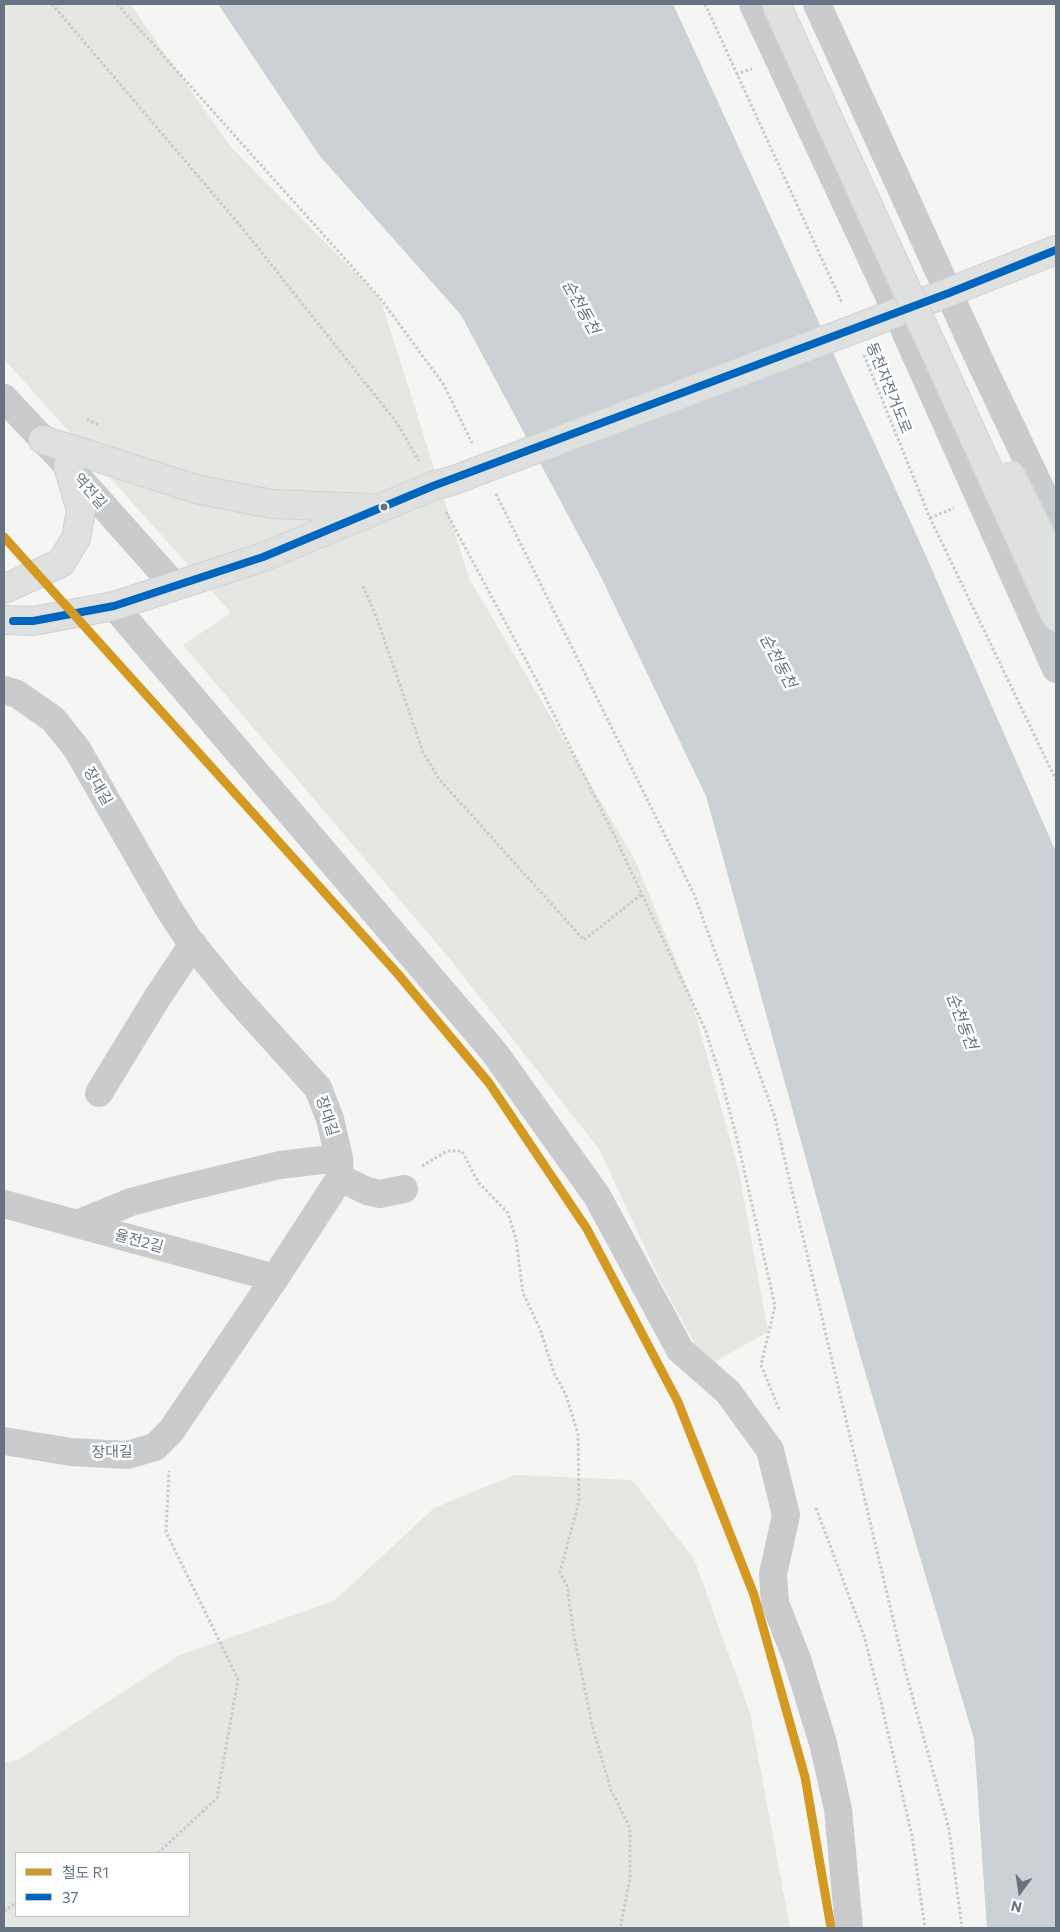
<!DOCTYPE html>
<html>
<head>
<meta charset="utf-8">
<style>
	body { margin:0 }
	#map { position:relative; width:1060px; height:1932px; overflow:hidden; background:#f5f5f4; font-family:Commissioner,"Noto Sans KR",sans-serif }
	canvas { display:block }
	.frame { position:absolute; inset:0; border:5px solid #667382; pointer-events:none }
	.legend { position:absolute; left:15px; top:1852px; width:175px; height:65px; box-sizing:border-box; background:#fff; border:1px solid #c2c7cd; margin:0; padding:6px 9px; list-style:none; font-size:15px; color:#667382 }
	.legend li { display:flex; align-items:center; gap:10px; height:25px }
	.legend b { width:25px; border:1px solid #c2c7cd }
	.north { position:absolute; left:995px; top:1867px; width:50px; height:50px; -webkit-text-stroke:4px #fff; paint-order:stroke; rotate:194deg; font-size:14px; font-weight:700; line-height:20px; text-align:center; color:#667382 }
	.north::after { content:''; display:block; margin:auto; width:18px; height:22px; background:#667382; clip-path:polygon(50% 0,100% 100%,50% 72%,0 100%) }
</style>
</head>
<body>
<div id="map">
<canvas width="1060" height="1932"></canvas>
<div class="frame"></div>
<ul class="legend">
<li><b style="height:6px;background:#d39920"></b>철도 R1</li>
<li><b style="height:6px;background:#0065bd"></b>37</li>
</ul>
<div class="north">N</div>
</div>
<script>
const g = document.querySelector('canvas').getContext('2d');
g.lineJoin = 'round';
function fillPath(path, color) { g.fillStyle = color; g.fill(path, 'evenodd'); }
const shape = rows => new Path2D(rows.map(r => 'M' + r).join(''));
function trace(path, color, width, dash) { g.strokeStyle = color; g.lineWidth = width; g.lineCap = dash ? 'butt' : 'round'; g.setLineDash(dash || []); g.stroke(path); }
function drawText(font, color, halo, rows, align = 'center') {
  g.font = font + ' Commissioner,"Noto Sans KR",sans-serif'; g.lineWidth = 5; g.setLineDash([]); g.textBaseline = 'middle'; g.strokeStyle = halo; g.fillStyle = color; for (const [text, x, y, turn = 0] of rows) {
    g.save(); g.translate(x, y); g.rotate((+turn || 0) * Math.PI / 180); g.textAlign = isNaN(turn) ? turn : align; if (halo) g.strokeText(text, 0, 0); g.fillText(text, 0, 0); g.restore();
  }
}
fillPath(shape([
	[4,4,130,4,230,146,380,298,469,578,635,860,691,998,739,1172,768,1332,707,1366,661,1282,599,1149,449,958,183,645,231,613,4,359],
	[515,1475,632,1480,694,1559,750,1713,790,1928,4,1928,4,1763,18,1760,180,1655,334,1601,434,1508],
	[16,1853,189,1853,189,1916,16,1916]
]), '#e4e7e2');
fillPath(shape([
	[218,4,673,4,922,547,1056,852,1056,1928,987,1928,974,1739,858,1348,706,796,600,575,461,315,319,155]
]), '#cbd1d5');
const major = shape([
	[865,325,1056,250],
	[43,440,196,489,272,504,372,508],
	[4,589,61,563,76,538,81,510,68,466],
	[4,620,33,621,114,606,263,557,433,486,454,480]
]);
trace(major, '#d1d1d2', 30);
trace(shape([
	[52,4,243,229,397,423,419,461],
	[117,4,380,298,444,385,472,443],
	[705,4,842,303],
	[736,74,752,69],
	[864,355,930,518,1056,780],
	[87,419,98,425],
	[496,494,694,894,774,1114,905,1670,949,1829,962,1928],
	[446,512,537,681,617,841,705,1029,720,1075,737,1139,775,1306,761,1365,779,1409],
	[930,518,954,508],
	[363,586,376,616,423,752,439,779,584,940,642,894],
	[422,1166,447,1151,462,1151,478,1182,508,1213,516,1239,523,1293,540,1329,554,1373,566,1395,578,1434,579,1501,560,1572,567,1586,574,1636,593,1729,611,1790,630,1828,630,1879,621,1923,621,1928],
	[816,1508,864,1636,880,1698,912,1836,925,1928],
	[158,1853,217,1798,238,1679,166,1532,169,1471],
	[4,1911,16,1903]
]), '#c8c9ca', 3, [2.5, 2.5]);
trace(shape([
	[753,4,897,313,1056,669],
	[817,4,978,357,1056,521],
	[4,398,68,466,174,585],
	[114,606,494,1052,597,1196,680,1350,728,1392,770,1450,786,1515,773,1574,775,1603,797,1659,823,1743,838,1809,849,1928],
	[4,690,17,694,53,719,77,749,167,906,189,940,233,994,318,1088,330,1119,339,1158,340,1178,275,1278,171,1431,155,1447,127,1455,71,1452,4,1441],
	[99,1093,157,998,193,944],
	[340,1178,367,1191,380,1194,404,1189],
	[4,1204,275,1278],
	[77,1224,131,1202,180,1189,280,1165,339,1158]
]), '#cacbcd', 28);
trace(major, '#dfe0e0', 28);
const majorBridge = shape([
	[776,4,1056,617],
	[1011,475,1056,565],
	[454,480,865,325]
]);
trace(majorBridge, '#d1d1d2', 30, []);
trace(majorBridge, '#dfe0e0', 28);
trace(shape([
	[13,621,33,621,114,606,263,557,433,486,949,293,1056,250]
]), '#0065bd', 8);
trace(shape([
	[4,537,397,973,489,1083,587,1229,678,1402,754,1595,805,1777,831,1928]
]), '#d39920', 9);
for (const [x, y, r, color] of [
	[384,507,4.5,"#667382"]
]) { const dot = new Path2D(); dot.arc(x, y, r, 0, 2 * Math.PI); g.fillStyle = color; g.fill(dot); trace(dot, '#fff', 2); }
drawText('15px', '#667382', '#fff', [
	["동천자전거도로",889,388,68],
	["역전길",90,491,49],
	["장대길",98,786,60],
	["장대길",327,1116,72],
	["율전2길",139,1241,15],
	["장대길",112,1452,-1]
]);
drawText('italic 16px', '#63737f', '#fff', [
	["순천동천",581,307,61],
	["순천동천",778,661,62],
	["순천동천",962,1021,69]
]);
</script>
</body>
</html>
